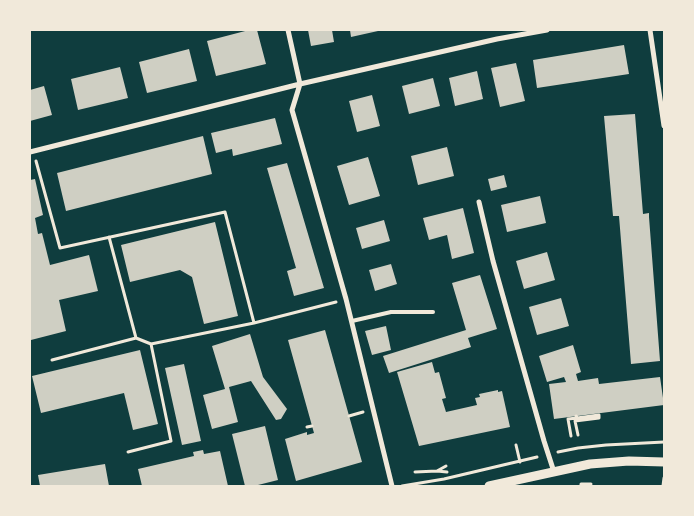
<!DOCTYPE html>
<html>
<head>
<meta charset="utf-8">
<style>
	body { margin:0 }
	#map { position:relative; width:694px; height:516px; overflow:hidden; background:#0f3d3e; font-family:Cabin,sans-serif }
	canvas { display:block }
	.frame { position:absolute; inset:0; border:31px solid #f1e9da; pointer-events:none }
</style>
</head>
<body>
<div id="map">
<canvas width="694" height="516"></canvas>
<div class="frame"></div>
</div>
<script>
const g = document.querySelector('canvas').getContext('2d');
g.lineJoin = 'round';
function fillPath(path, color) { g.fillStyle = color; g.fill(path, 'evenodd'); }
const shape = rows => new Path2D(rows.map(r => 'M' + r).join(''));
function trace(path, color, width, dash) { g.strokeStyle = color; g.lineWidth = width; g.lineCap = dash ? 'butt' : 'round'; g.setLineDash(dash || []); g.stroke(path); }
fillPath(shape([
	[249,30,257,30,266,64,216,76,207,41],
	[308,30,332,30,334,42,311,46],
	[350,30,378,30,378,31,351,37],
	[624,45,629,74,537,88,533,60],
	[189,49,197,81,147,93,139,62],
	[516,63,525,101,500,107,491,68],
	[120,67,128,98,78,110,71,79],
	[477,71,483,99,455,106,449,78],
	[433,78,440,106,409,114,402,86],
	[44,86,52,115,30,121,30,90],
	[372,95,380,126,357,132,349,101],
	[635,114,643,214,649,213,649,217,660,361,631,364,619,216,613,216,604,116],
	[275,118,282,144,233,156,232,149,216,153,211,133],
	[203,136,212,174,66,211,57,173],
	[447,147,454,176,418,185,411,156],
	[368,157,380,196,349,205,337,166],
	[287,163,324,288,294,296,287,271,296,268,267,168],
	[504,175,507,187,491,191,488,179],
	[35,179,43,215,35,218,38,234,42,233,50,265,89,255,98,291,59,300,66,331,31,340,30,336,30,180],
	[540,196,546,223,507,232,501,205],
	[463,208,474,253,452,259,447,235,429,240,423,218],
	[384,220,390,241,362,249,356,228],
	[215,222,238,316,204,324,192,277,180,270,130,282,121,245],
	[547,252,555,280,524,289,516,261],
	[391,264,397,284,375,291,369,270],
	[480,275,497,329,468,338,471,347,389,373,383,356,466,330,452,283],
	[561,298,569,326,537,335,529,307],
	[386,326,391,350,372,355,365,331],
	[325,330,362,462,296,481,285,439,307,432,307,435,314,433,288,340],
	[250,334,263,377,287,409,281,419,276,420,251,381,229,387,238,422,212,429,203,395,225,389,212,346],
	[573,345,581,372,576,374,578,381,598,378,599,384,660,377,664,405,554,419,549,384,566,382,564,377,547,382,539,356],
	[140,350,158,424,133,430,124,393,41,413,32,376],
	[432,362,435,373,439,372,446,398,442,399,446,412,477,405,475,398,480,397,479,394,498,390,498,392,502,391,510,427,419,446,397,372],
	[184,364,201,441,182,445,165,368],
	[265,426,278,480,254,486,245,486,232,434],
	[203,450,204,454,220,451,228,486,142,486,138,469,194,456,193,452],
	[105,464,109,486,40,486,38,475]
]), '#cfcfc3');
trace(shape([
	[36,161,60,248,225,212,254,323,336,302],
	[136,338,151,344],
	[52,360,136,338,109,237],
	[349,416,363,412],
	[576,416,577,418,599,415,599,418,575,421,578,435],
	[307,427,312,426],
	[571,436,568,419,577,418],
	[516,445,520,462],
	[128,452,171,441,151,344,254,323],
	[558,452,578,448,606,445,664,442],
	[446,466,437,471,447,472],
	[415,472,437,471],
	[402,486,444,479,537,457],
	[581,486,581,484,591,484],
	[663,486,664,478]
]), '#f1e9da', 3);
trace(shape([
	[352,321,391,312,433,312]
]), '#f1e9da', 4);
trace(shape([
	[288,30,300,84,292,110,346,299,392,486],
	[650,30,664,126],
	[30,152,300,84,497,39,547,30],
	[479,202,493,261,544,441,554,472]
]), '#f1e9da', 5);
trace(shape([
	[489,486,590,464,629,461,664,462]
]), '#f1e9da', 9);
</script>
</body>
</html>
